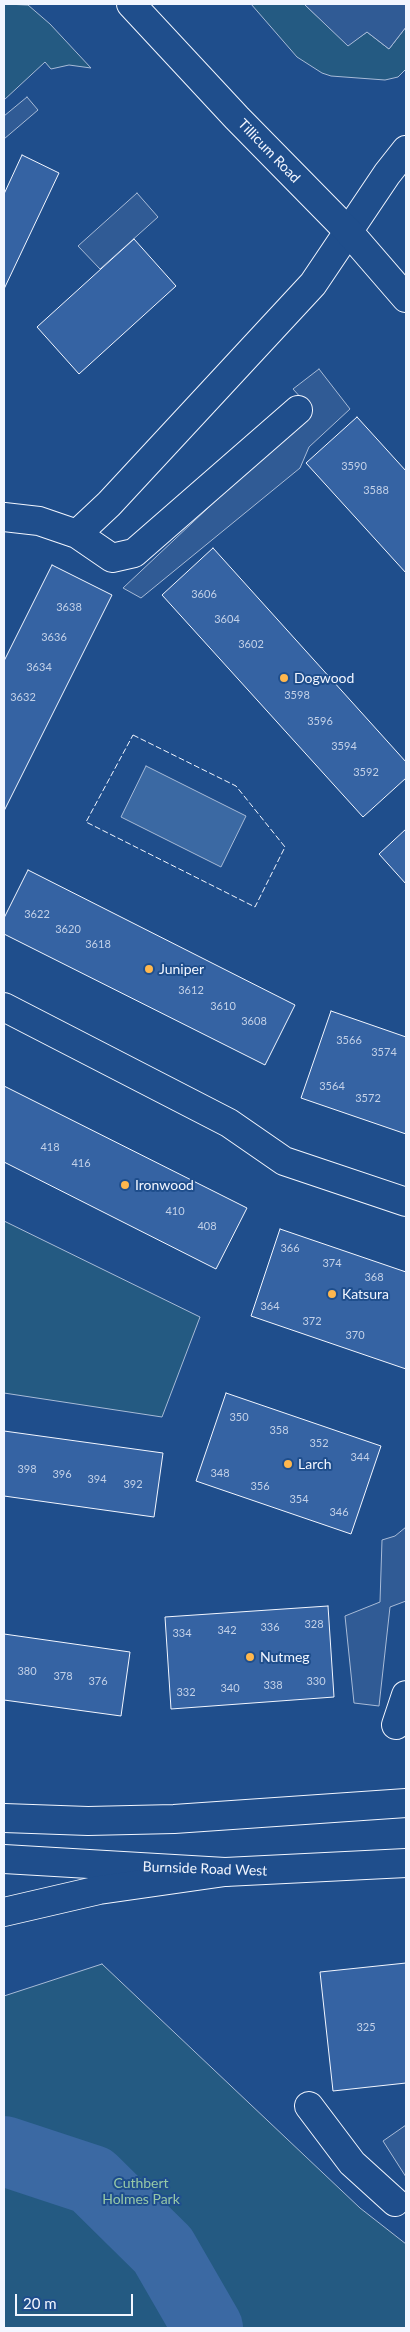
<!DOCTYPE html>
<html>
<head>
<meta charset="utf-8">
<style>
	body { margin:0 }
	#map { position:relative; width:410px; height:2332px; overflow:hidden; background:#1f4e8c; font-family:Lato,sans-serif }
	canvas { display:block }
	.frame { position:absolute; inset:0; border:5px solid #f2f6ff; pointer-events:none }
	.scale { position:absolute; left:15px; top:2294px; width:118px; height:22px; box-sizing:border-box; border:2px solid #f2f6ff; border-top:0; padding-left:6px; font-size:15px; line-height:18px; white-space:nowrap; color:#f2f6ff; -webkit-text-stroke:4px #1f4e8c; paint-order:stroke }
</style>
</head>
<body>
<div id="map">
<canvas width="410" height="2332"></canvas>
<div class="frame"></div>
<div class="scale">20 m</div>
</div>
<script>
const g = document.querySelector('canvas').getContext('2d');
g.lineJoin = 'round';
function fillPath(path, color) { g.fillStyle = color; g.fill(path, 'evenodd'); }
const shape = rows => new Path2D(rows.map(r => 'M' + r).join(''));
function trace(path, color, width, dash) { g.strokeStyle = color; g.lineWidth = width; g.lineCap = dash ? 'butt' : 'round'; g.setLineDash(dash || []); g.stroke(path); }
function drawText(font, color, halo, rows, align = 'center') {
  g.font = font + ' Lato,sans-serif'; g.lineWidth = 4; g.setLineDash([]); g.textBaseline = 'middle'; g.strokeStyle = halo; g.fillStyle = color; for (const [text, x, y, turn = 0] of rows) {
    g.save(); g.translate(x, y); g.rotate((+turn || 0) * Math.PI / 180); g.textAlign = isNaN(turn) ? turn : align; if (halo) g.strokeText(text, 0, 0); g.fillText(text, 0, 0); g.restore();
  }
}
const green = shape([
	[4,4,28,5,50,24,91,68,69,65,51,69,45,62,4,100,4,4],
	[251,4,304,4,348,45,367,32,389,49,406,27,406,69,398,77,385,80,331,76,322,73,297,57,251,4],
	[4,1221,200,1317,162,1417,4,1393,4,1221],
	[102,1964,360,2208,406,2244,406,2328,4,2328,4,1996,102,1964]
]);
fillPath(green, '#245a82');
trace(green, '#a8bbd7', 1);
const parking = shape([
	[304,4,406,4,406,27,389,49,367,32,348,46,304,4],
	[27,97,38,110,4,139,4,116,27,97],
	[137,193,158,217,100,269,78,246,137,193],
	[319,369,350,409,309,447,300,468,141,598,123,588,312,410,293,389,319,369],
	[406,1527,406,1601,390,1607,379,1706,354,1703,345,1616,380,1602,382,1540,395,1536,406,1527],
	[406,2125,406,2177,383,2141,406,2125]
]);
fillPath(parking, '#305b95');
trace(parking, '#a8bbd7', 1);
const water = shape([
	[146,766,246,816,221,867,121,817,146,766]
]);
fillPath(water, '#3b69a3');
trace(water, '#a8bbd7', 1);
trace(shape([
	[4,2151,92,2180,163,2250,208,2328]
]), '#3b69a3', 70);
const building = shape([
	[22,155,59,173,4,289,4,194,22,155],
	[134,239,176,286,79,374,37,327,134,239],
	[357,417,406,471,406,573,306,463,357,417],
	[213,548,406,762,406,778,363,817,162,595,213,548],
	[52,565,112,595,4,811,4,661,52,565],
	[406,829,406,884,379,854,406,829],
	[28,870,295,1005,265,1065,4,934,4,918,28,870],
	[331,1011,406,1037,406,1134,301,1098,331,1011],
	[4,1086,247,1208,216,1269,4,1162,4,1086],
	[280,1229,406,1272,406,1369,251,1316,280,1229],
	[226,1393,381,1446,351,1534,196,1481,226,1393],
	[4,1431,163,1453,154,1517,4,1496,4,1431],
	[328,1606,334,1697,171,1709,165,1617,328,1606],
	[4,1634,130,1652,121,1716,4,1700,4,1634],
	[406,1963,406,2083,333,2091,320,1972,406,1963]
]);
fillPath(building, '#3563a3');
trace(building, '#f2f6ff', 1);
const minor = shape([
	[4,517,39,521,77,534,109,504,313,284,387,174,406,150],
	[77,534,112,558,134,553,298,410],
	[4,1007,229,1123,284,1161,406,1202],
	[396,1725,406,1695],
	[309,2106,352,2163,395,2202]
]);
const major = shape([
	[131,4,237,118,348,231,406,298],
	[4,1818,88,1821,174,1819,406,1803],
	[4,1859,225,1872,406,1863]
]);
const highway = shape([
	[4,1912,99,1890,225,1872]
]);
trace(minor, '#f2f6ff', 30);
trace(major, '#f2f6ff', 30);
trace(highway, '#f2f6ff', 30);
trace(minor, '#1f4e8c', 28);
trace(major, '#1f4e8c', 28);
trace(highway, '#1f4e8c', 28);
trace(shape([
	[133,735,236,786,285,847,255,907,86,822,133,735]
]), '#f2f6ff', 1, [6, 2.5]);
for (const [x, y, r, color] of [
	[284,678,5,"#ffb74d"],
	[149,969,5,"#ffb74d"],
	[125,1185,5,"#ffb74d"],
	[332,1294,5,"#ffb74d"],
	[288,1464,5,"#ffb74d"],
	[250,1657,5,"#ffb74d"]
]) { const dot = new Path2D(); dot.arc(x, y, r, 0, 2 * Math.PI); g.fillStyle = color; g.fill(dot); trace(dot, '#1f4e8c', 2); }
drawText('11px', '#c3d1e8', null, [
	["3590",354,466],
	["3588",376,490],
	["3606",204,594],
	["3638",69,607],
	["3604",227,619],
	["3636",54,637],
	["3602",251,644],
	["3634",39,667],
	["3598",297,695],
	["3632",23,697],
	["3596",320,721],
	["3594",344,746],
	["3592",366,772],
	["3622",37,914],
	["3620",68,929],
	["3618",98,944],
	["3612",191,990],
	["3610",223,1006],
	["3608",254,1021],
	["3566",349,1040],
	["3574",384,1052],
	["3564",332,1086],
	["3572",368,1098],
	["418",50,1147],
	["416",81,1163],
	["410",175,1211],
	["408",207,1226],
	["366",290,1248],
	["374",332,1263],
	["368",374,1277],
	["364",270,1306],
	["372",312,1321],
	["370",355,1335],
	["350",239,1417],
	["358",279,1430],
	["352",319,1443],
	["344",360,1457],
	["398",27,1469],
	["348",220,1473],
	["396",62,1474],
	["394",97,1479],
	["392",133,1484],
	["356",260,1486],
	["354",299,1499],
	["346",339,1512],
	["328",314,1624],
	["336",270,1627],
	["342",227,1630],
	["334",182,1633],
	["380",27,1671],
	["378",63,1676],
	["376",98,1681],
	["330",316,1681],
	["338",273,1685],
	["340",230,1688],
	["332",186,1692],
	["325",366,2027]
]);
drawText('14px', '#f2f6ff', '#1f4e8c', [
	["Tillicum Road",269,151,46],
	["Burnside Road West",205,1869,2]
]);
drawText('14px', '#f2f6ff', '#1f4e8c', [
	["Dogwood",294,678],
	["Juniper",159,969],
	["Ironwood",135,1185],
	["Katsura",342,1294],
	["Larch",298,1464],
	["Nutmeg",260,1657]
], 'left');
drawText('14px', '#97c8a6', '#1f4e8c', [
	["Cuthbert",141,2183],
	["Holmes Park",141,2199]
]);
</script>
</body>
</html>
